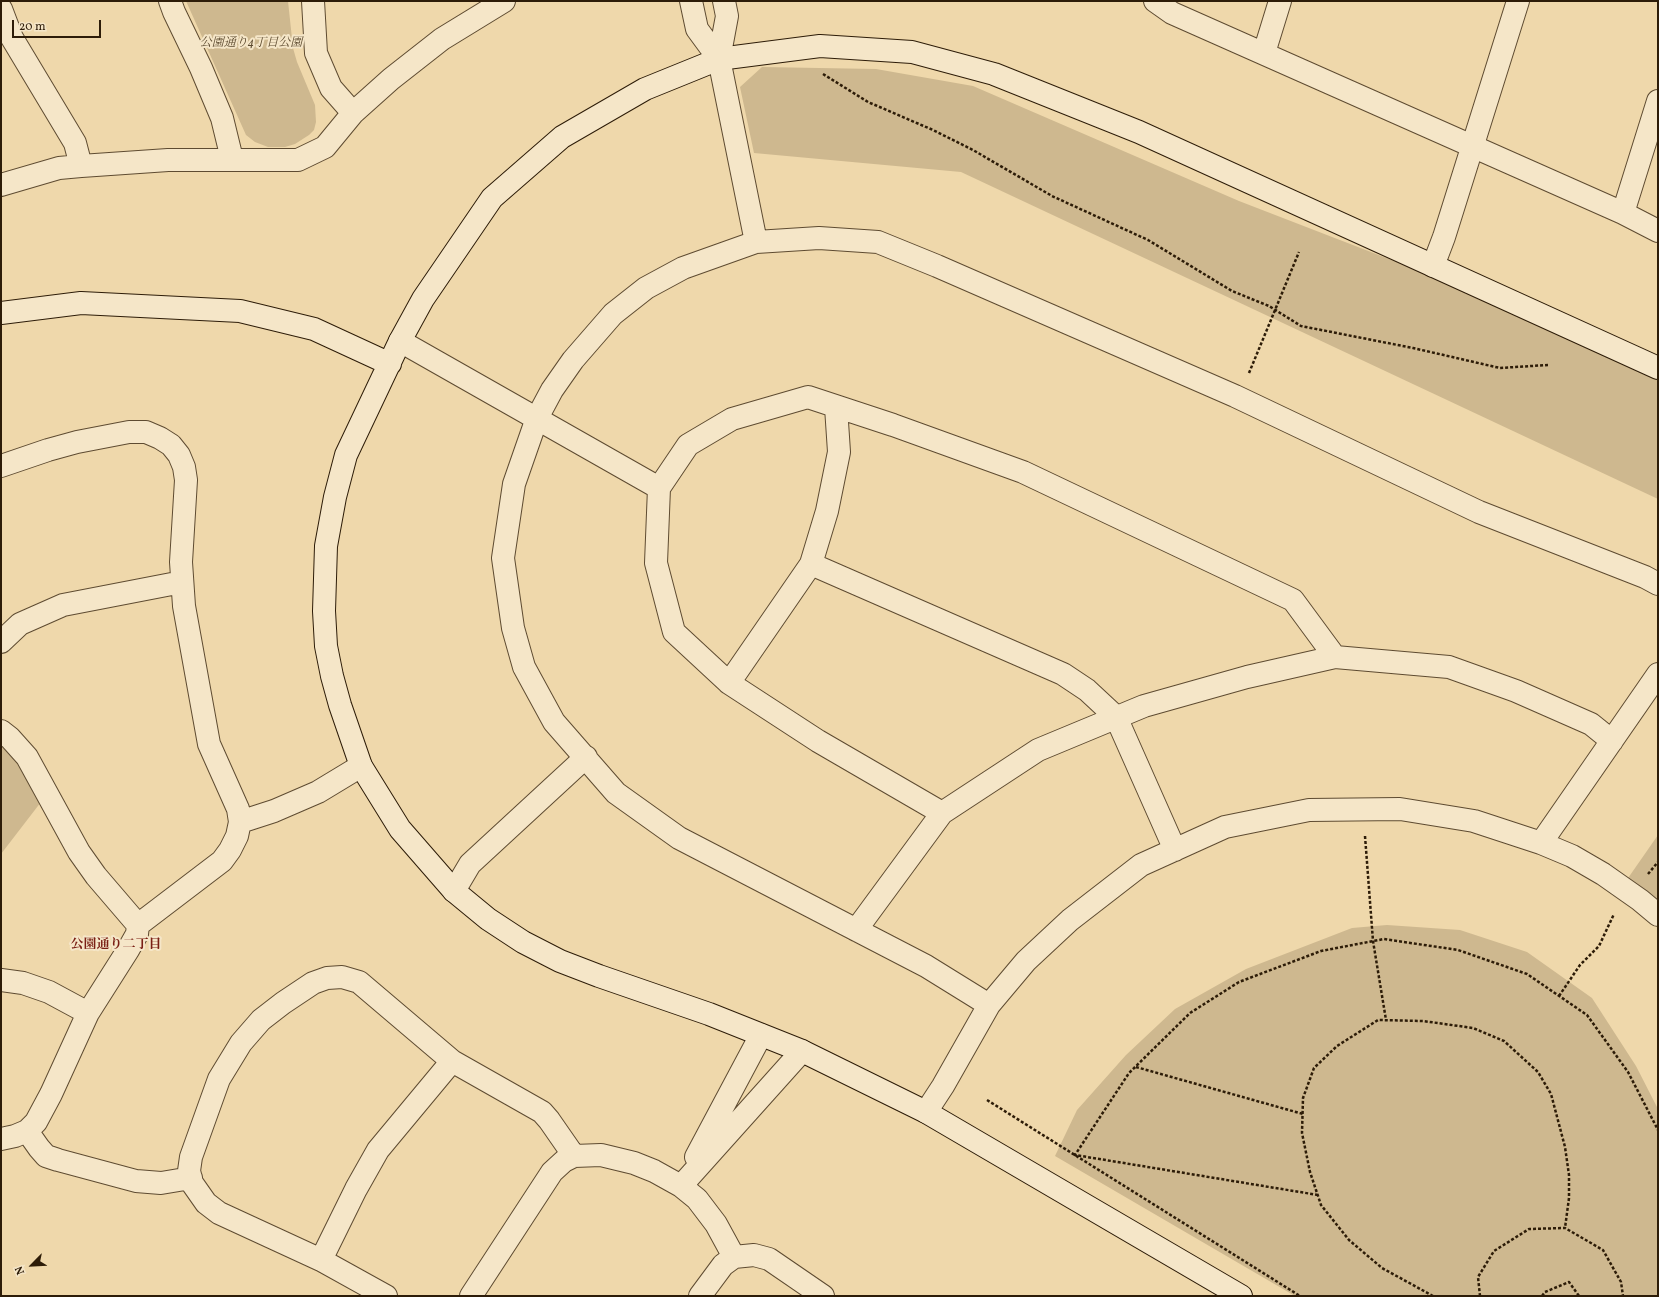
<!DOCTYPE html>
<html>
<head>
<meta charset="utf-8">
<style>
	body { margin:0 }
	#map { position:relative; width:1659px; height:1297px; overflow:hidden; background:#efd8ab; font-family:Vollkorn,serif }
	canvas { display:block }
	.frame { position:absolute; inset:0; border:2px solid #2d1c08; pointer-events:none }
	.north { position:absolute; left:12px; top:1245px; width:40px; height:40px; -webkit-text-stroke:3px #f5e6c8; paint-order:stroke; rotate:246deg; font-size:11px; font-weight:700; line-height:16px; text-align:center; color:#2d1c08 }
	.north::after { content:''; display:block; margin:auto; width:14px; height:18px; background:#2d1c08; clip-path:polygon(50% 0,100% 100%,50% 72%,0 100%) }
	.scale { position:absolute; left:12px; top:20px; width:89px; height:18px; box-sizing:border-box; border:2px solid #2d1c08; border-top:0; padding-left:5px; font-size:12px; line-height:14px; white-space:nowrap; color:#2d1c08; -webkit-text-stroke:3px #f5e6c8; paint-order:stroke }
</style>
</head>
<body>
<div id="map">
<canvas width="1659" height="1297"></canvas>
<div class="frame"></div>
<div class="north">N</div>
<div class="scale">20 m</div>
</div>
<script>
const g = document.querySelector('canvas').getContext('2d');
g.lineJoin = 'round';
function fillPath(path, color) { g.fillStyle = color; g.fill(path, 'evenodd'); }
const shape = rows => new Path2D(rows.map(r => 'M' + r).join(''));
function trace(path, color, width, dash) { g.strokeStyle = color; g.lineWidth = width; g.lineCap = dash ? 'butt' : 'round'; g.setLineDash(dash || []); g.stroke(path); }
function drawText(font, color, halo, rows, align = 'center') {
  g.font = font + ' Vollkorn,"Noto Serif JP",serif'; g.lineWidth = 4; g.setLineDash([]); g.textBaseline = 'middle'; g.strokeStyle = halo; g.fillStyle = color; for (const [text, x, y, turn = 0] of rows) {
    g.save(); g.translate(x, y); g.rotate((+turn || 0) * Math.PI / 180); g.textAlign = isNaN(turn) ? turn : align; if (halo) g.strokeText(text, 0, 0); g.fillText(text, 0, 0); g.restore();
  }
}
fillPath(shape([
	[186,1,288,1,293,48,297,62,315,105,316,122,314,130,309,135,295,144,285,147,268,147,255,142,246,135],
	[762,67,876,69,973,86,1239,201,1658,363,1658,499,961,172,754,153,740,87],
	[1,744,11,753,41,802,1,854],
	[1658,835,1658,904,1626,881],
	[1387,925,1460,930,1527,952,1592,998,1636,1066,1658,1109,1658,1296,1295,1296,1055,1156,1077,1110,1126,1055,1175,1009,1246,969,1352,928]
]), '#ceb88f');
const street = shape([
	[170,1,174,12,201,68,222,118,232,159],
	[313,1,316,53,331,88,353,113],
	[691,1,697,29,719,59],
	[724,1,727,16,719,59,756,242],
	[1155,1,1172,13,1623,213,1658,231],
	[1,9,12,38,75,143,81,166],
	[1264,53,1280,1],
	[1,185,59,168,81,166,168,160,298,160,325,147,353,113,391,79,442,39,504,1],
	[1623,213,1658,101],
	[1433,266,1444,237,1518,1],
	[400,341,659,488],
	[1,466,48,450,77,442,129,432,146,432,160,438,171,445,179,455,184,467,186,480,181,562,184,606,209,744,238,809,240,822,237,836,230,850,222,861,138,925,137,934,128,950,88,1013,51,1094,36,1122,27,1131,15,1136,1,1139],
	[811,564,1063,674,1087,690,1116,717,1175,850],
	[1,642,20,624,63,605,182,582],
	[729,683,811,564,827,511,839,452,836,407],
	[1,731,10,738,27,757,79,852,96,876,138,925],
	[942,813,818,741,729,683,674,632,656,563,659,488,688,445,732,419,808,397,893,425,1023,472,1293,600,1335,657],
	[240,822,274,811,318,792,361,766],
	[1541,843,1572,856,1603,874,1640,900,1658,915],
	[454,891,470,864,586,757],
	[856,930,942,813,1038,750,1144,706,1247,677,1335,657,1449,667,1516,691,1591,724,1612,741],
	[1,980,23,983,49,992,88,1013],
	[989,1005,926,966,679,838,616,793,554,722,524,667,513,628,503,558,514,484,537,418,552,390,573,360,613,314,646,288,683,268,756,242,819,238,878,242,937,266,1235,396,1479,512,1645,577,1658,584],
	[926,1112,943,1086,989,1005,1026,961,1070,920,1141,865,1225,827,1309,810,1400,809,1474,821,1541,843,1658,674],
	[27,1131,39,1148,46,1156,58,1160,136,1181,161,1183,191,1178],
	[696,1157,761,1035],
	[681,1186,802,1051],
	[321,1260,356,1189,378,1150,452,1061],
	[386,1296,321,1260,219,1213,206,1203,192,1183,189,1171,191,1157,219,1079,241,1043,261,1020,283,1003,313,983,327,978,342,977,359,982,452,1061,542,1112,549,1120,574,1156],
	[471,1296,552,1172,564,1161,574,1156,601,1155,634,1163,654,1171,681,1186,697,1199,716,1224,734,1257],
	[700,1296,723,1265,734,1257,754,1255,769,1259,823,1296]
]);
const secondary = shape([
	[1,313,81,303,240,311,314,329,390,364],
	[1241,1296,926,1112,802,1051,709,1014,599,976,560,961,523,942,488,919,454,891,400,829,361,766,340,705,332,676,326,646,324,611,326,546,335,497,346,455,400,341,423,299,492,198,562,137,645,89,719,59,820,46,912,52,994,74,1139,132,1658,368]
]);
trace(street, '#5e4b31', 24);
trace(secondary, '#2d1c08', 24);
trace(shape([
	[823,74,868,102,933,130,973,150,1052,196,1148,240,1232,291,1269,306,1301,326,1413,348,1500,368,1548,365],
	[1249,373,1299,252],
	[1365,836,1373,941,1386,1020],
	[1648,874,1658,862],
	[1559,996,1580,965,1599,946,1614,914],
	[1136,1067,1303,1114],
	[987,1100,1300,1296],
	[1318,1195,1075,1155,1129,1073,1190,1013,1239,982,1321,951,1384,939,1458,950,1527,974,1587,1015,1628,1072,1658,1130],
	[1433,1296,1382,1268,1349,1240,1321,1205,1310,1172,1302,1133,1303,1098,1314,1068,1337,1046,1378,1020,1423,1021,1473,1028,1504,1041,1538,1072,1551,1094,1565,1147,1569,1175,1569,1198,1565,1228],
	[1480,1296,1478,1277,1494,1251,1529,1229,1565,1228,1603,1250,1621,1282,1623,1296],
	[1542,1296,1545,1292,1569,1282,1579,1296]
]), '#2d1c08', 2.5, [3, 2]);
trace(street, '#f5e6c8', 22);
trace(secondary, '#f5e6c8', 22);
drawText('italic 12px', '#5d4b30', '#f5e6c8', [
	["公園通り4丁目公園",251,44]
]);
drawText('bold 13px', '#7a1f14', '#f5e6c8', [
	["公園通り二丁目",116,946]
]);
</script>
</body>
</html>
